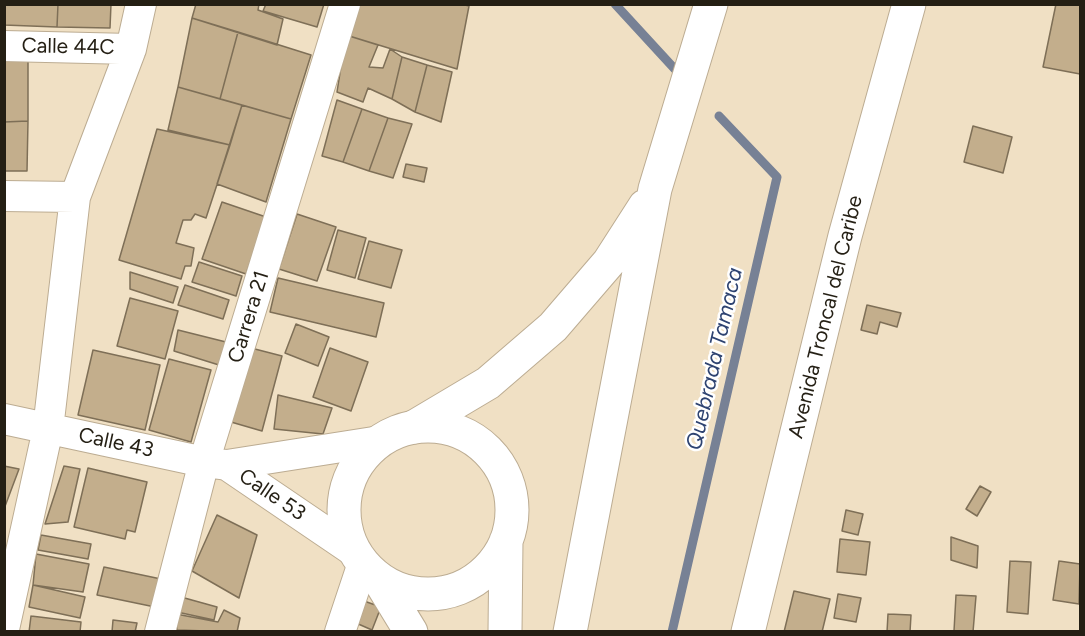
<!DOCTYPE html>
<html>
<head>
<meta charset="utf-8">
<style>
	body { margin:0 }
	#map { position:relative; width:1085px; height:636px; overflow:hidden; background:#f0e0c4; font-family:Figtree,sans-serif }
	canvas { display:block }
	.frame { position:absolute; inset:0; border:6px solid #241f14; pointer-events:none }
</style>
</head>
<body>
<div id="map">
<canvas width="1085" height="636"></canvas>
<div class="frame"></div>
</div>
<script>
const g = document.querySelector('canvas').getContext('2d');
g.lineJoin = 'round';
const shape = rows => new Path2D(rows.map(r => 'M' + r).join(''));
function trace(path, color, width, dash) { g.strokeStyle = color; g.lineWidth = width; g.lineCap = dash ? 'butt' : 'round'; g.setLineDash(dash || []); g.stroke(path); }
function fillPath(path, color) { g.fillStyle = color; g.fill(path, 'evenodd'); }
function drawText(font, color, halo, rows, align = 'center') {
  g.font = font + ' Figtree,sans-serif'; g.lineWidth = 5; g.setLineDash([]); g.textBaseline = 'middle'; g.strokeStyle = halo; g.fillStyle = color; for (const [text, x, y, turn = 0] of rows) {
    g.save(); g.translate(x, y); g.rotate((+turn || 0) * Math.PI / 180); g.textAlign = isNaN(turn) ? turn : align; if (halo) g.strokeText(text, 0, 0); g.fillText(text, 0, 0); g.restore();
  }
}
trace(shape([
	[615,4,683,78],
	[672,632,777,177,719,116]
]), '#778195', 9);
const building = shape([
	[4,4,58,4,57,27,4,25,4,4],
	[58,4,111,4,110,28,57,27,58,4],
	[196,4,259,4,258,10,283,19,277,45,192,18,196,4],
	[266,4,324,4,317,27,263,11,266,4],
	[353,4,461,4,469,6,457,69,346,35,353,4],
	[1056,4,1080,4,1080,74,1043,67,1056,4],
	[192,18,238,32,220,99,178,87,192,18],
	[238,32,311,55,291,119,220,99,238,32],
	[346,35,378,45,369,67,383,68,390,49,402,57,392,99,368,88,363,102,337,92,346,35],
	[402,57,427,65,415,112,392,99,402,57],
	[4,61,28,61,28,121,4,122,4,61],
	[427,65,452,72,441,122,415,112,427,65],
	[178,87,242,105,230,145,168,130,178,87],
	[337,100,362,109,343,162,322,156,337,100],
	[242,105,291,119,266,202,217,184,242,105],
	[362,109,388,118,369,171,343,162,362,109],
	[388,118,412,124,393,178,369,171,388,118],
	[28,121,27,171,4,171,4,122,28,121],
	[973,126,1012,137,1003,173,964,162,973,126],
	[157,129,230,145,206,218,195,214,191,220,183,220,176,243,194,248,191,266,185,266,181,279,119,260,157,129],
	[406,164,427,168,424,182,403,177,406,164],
	[222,202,266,217,246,274,202,259,222,202],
	[297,214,336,227,317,281,279,269,297,214],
	[338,230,366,238,355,278,327,270,338,230],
	[369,241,402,250,391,288,358,279,369,241],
	[199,262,242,276,236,296,192,282,199,262],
	[130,272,178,287,173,303,130,289,130,272],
	[278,278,384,303,376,337,270,312,278,278],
	[185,285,229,300,223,319,178,305,185,285],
	[130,298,178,311,165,359,117,346,130,298],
	[867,305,901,313,897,327,880,322,877,334,861,330,867,305],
	[296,324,329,337,318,366,285,353,296,324],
	[178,330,226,342,219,365,174,351,178,330],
	[251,348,282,356,262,431,231,422,251,348],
	[330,348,368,362,351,411,313,397,330,348],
	[93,350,160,365,145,430,78,415,93,350],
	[169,359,211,370,191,442,149,430,169,359],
	[278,395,332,408,323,434,274,429,278,395],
	[4,466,19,469,4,509,4,466],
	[64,466,80,469,68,522,45,524,64,466],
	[88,468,147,482,135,532,127,530,125,539,74,527,88,468],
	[980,486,991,492,977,516,966,509,980,486],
	[846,510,863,514,858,535,842,531,846,510],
	[217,515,257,535,239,598,192,571,217,515],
	[41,535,91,544,88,559,38,550,41,535],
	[951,537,978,546,977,568,951,560,951,537],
	[840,539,870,542,866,575,837,572,840,539],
	[36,554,89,564,83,592,33,585,36,554],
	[1010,561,1031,562,1028,614,1007,612,1010,561],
	[1059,561,1080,564,1079,604,1053,600,1059,561],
	[104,567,161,579,155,607,97,595,104,567],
	[33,585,85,597,80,618,29,607,33,585],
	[794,591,830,599,822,632,784,632,794,591],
	[838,594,861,598,856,622,834,618,838,594],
	[956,595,976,596,973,632,954,631,956,595],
	[181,597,217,607,214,620,177,612,181,597],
	[364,601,381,607,372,630,356,623,364,601],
	[224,610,240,618,237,632,177,630,176,614,218,622,224,610],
	[888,614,911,615,910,632,887,632,888,614],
	[31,616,81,622,80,632,29,632,31,616],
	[113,620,137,623,135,632,112,632,113,620]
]);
fillPath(building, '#c3ae8c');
trace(building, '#7e6f57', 1.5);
const minor = shape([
	[4,46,131,49],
	[4,196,75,197],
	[4,419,204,462,227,465,380,441],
	[227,465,355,552],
	[4,629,48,429,75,197,131,49,141,4],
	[160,632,204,462,345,4],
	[340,632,363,563]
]);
const major = shape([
	'344 510a84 84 0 1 1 168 0a84 84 0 1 1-168 0Z',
	[378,578,411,632],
	[505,632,506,541]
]);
const highway = shape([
	[414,427,488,383,553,327,609,262,645,206],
	[570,632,655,189,711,4],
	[748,632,845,236,909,4]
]);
trace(minor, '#bcac92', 32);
trace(major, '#bcac92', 35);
trace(highway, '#bcac92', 35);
trace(minor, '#fff', 30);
trace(major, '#fff', 33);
trace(highway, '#fff', 33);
drawText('21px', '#241f14', '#fff', [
	["Calle 44C",68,47,1],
	["Carrera 21",249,317,-73],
	["Avenida Troncal del Caribe",826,317,-76],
	["Calle 43",116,443,12],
	["Calle 53",272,495,34]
]);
drawText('italic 22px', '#2e4371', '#fff', [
	["Quebrada Tamaca",715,359,-77]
]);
</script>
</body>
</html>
